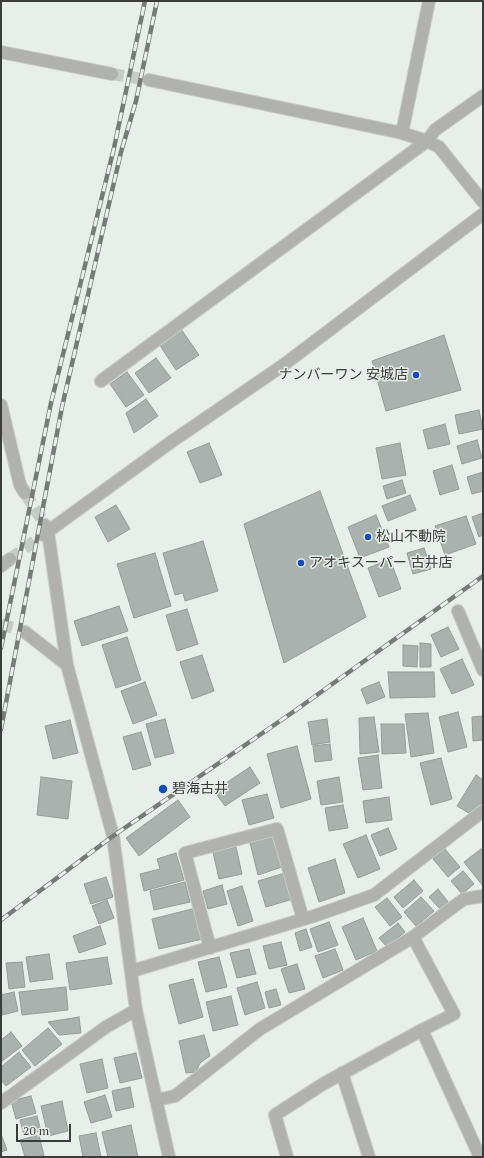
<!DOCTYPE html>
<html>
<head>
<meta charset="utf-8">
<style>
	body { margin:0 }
	#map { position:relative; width:484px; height:1158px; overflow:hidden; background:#e8eee9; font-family:"PT Serif",serif }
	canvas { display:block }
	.frame { position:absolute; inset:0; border:2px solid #3a3d3b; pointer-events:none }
	.scale { position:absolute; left:16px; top:1124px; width:55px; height:18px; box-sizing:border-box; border:2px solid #3a3d3b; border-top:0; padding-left:5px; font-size:12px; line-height:14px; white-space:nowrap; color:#3a3d3b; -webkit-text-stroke:3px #e8eee9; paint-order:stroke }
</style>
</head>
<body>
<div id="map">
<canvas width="484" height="1158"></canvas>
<div class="frame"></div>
<div class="scale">20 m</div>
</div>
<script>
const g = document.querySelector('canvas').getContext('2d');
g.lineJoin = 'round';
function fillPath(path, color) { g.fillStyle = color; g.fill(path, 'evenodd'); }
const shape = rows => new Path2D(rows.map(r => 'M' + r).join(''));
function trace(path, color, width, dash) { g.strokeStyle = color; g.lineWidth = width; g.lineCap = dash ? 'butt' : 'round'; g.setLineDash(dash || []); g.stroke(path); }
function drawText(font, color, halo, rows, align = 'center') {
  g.font = font + ' "PT Serif","Noto Sans JP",serif'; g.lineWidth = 3; g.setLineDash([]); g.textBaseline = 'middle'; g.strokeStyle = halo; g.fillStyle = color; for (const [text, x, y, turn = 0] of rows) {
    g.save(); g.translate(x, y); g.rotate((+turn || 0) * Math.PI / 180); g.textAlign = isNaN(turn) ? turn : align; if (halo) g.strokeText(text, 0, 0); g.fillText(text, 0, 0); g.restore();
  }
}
const building = shape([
	[181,329,199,355,176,370,159,344,181,329],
	[444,335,461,390,386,411,372,361,444,335],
	[156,358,171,378,149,393,135,373,156,358],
	[127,372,144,395,126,407,110,384,127,372],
	[146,399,158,416,134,433,126,413,146,399],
	[479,410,483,429,459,434,455,415,479,410],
	[445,424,450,444,428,449,423,430,445,424],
	[477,440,482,458,462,464,457,446,477,440],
	[209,443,222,475,200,483,187,452,209,443],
	[400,443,406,475,382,479,376,448,400,443],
	[452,465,459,489,440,495,433,471,452,465],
	[483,472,483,491,472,494,467,477,483,472],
	[402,480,406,493,387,499,383,486,402,480],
	[320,491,366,617,284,663,244,524,320,491],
	[410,495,416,510,388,521,382,506,410,495],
	[116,505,130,529,108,542,95,517,116,505],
	[483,513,483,535,479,537,472,517,483,513],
	[376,515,389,547,360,558,348,527,376,515],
	[466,516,476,544,445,555,435,526,466,516],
	[203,541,218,591,185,601,183,593,175,595,163,553,203,541],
	[424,548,431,569,413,574,407,553,424,548],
	[155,553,171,606,134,618,117,564,155,553],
	[390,559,401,589,379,597,368,568,390,559],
	[119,606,128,631,82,646,74,621,119,606],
	[187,609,198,644,177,651,166,615,187,609],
	[448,627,459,649,441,657,431,635,448,627],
	[127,637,141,680,116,688,102,645,127,637],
	[420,643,431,644,431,667,420,667,420,643],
	[403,645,418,646,417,667,403,666,403,645],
	[202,655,214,691,192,699,180,662,202,655],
	[462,659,474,685,452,694,440,669,462,659],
	[388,672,434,672,435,697,390,698,388,672],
	[145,682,157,715,133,724,121,691,145,682],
	[379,682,385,697,367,704,361,689,379,682],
	[458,712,467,747,448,752,439,717,458,712],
	[428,713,434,753,411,757,405,714,428,713],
	[483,716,483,740,473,741,472,717,483,716],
	[374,717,379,752,360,754,359,718,374,717],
	[165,719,174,753,155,758,146,724,165,719],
	[327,719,330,742,312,745,308,722,327,719],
	[70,720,78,753,53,759,45,726,70,720],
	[381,724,404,724,406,753,382,754,381,724],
	[141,732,151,765,133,770,123,737,141,732],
	[330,744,332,760,315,762,313,746,330,744],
	[297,746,311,799,281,808,267,754,297,746],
	[378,755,382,788,363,790,358,758,378,755],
	[441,758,452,799,431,805,420,763,441,758],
	[250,767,260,783,225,806,214,791,250,767],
	[476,775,483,780,483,801,474,816,457,806,476,775],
	[41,777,72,781,68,819,37,815,41,777],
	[339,777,343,802,321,805,317,781,339,777],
	[267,794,274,818,249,825,242,800,267,794],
	[389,797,392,820,366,823,363,801,389,797],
	[178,800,190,817,139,856,126,838,178,800],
	[343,805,348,828,329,831,325,808,343,805],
	[388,828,397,849,380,856,371,835,388,828],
	[366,835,380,869,358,878,343,844,366,835],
	[275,836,285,866,258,875,250,843,275,836],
	[236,847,242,874,219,879,213,852,236,847],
	[445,849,460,867,448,877,433,859,445,849],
	[481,849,483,851,483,886,464,862,481,849],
	[176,853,184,880,144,891,140,874,160,869,157,859,176,853],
	[335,859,345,893,319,902,308,868,335,859],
	[463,871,474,884,462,894,451,881,463,871],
	[285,873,293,899,266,907,258,881,285,873],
	[106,877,113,897,91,904,84,884,106,877],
	[414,880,423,891,403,908,394,897,414,880],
	[185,882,190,902,154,910,150,891,185,882],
	[222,885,227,904,208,909,203,891,222,885],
	[242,886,253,921,238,926,227,891,242,886],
	[438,889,449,903,441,910,429,897,438,889],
	[421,897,434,911,416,926,404,912,421,897],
	[387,898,402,917,390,926,375,907,387,898],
	[107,900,114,918,99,924,92,906,107,900],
	[196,908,203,939,159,949,152,919,196,908],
	[363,918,377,951,356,960,342,927,363,918],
	[329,922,338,945,318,952,310,929,329,922],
	[398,923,405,932,387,947,379,938,398,923],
	[100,926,106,944,79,953,73,936,100,926],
	[306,929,312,947,300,951,295,933,306,929],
	[281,942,287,965,269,969,263,946,281,942],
	[249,949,256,974,237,978,230,953,249,949],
	[335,949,343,970,323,978,315,956,335,949],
	[49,954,53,979,30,982,26,957,49,954],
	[107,957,112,984,70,990,66,963,107,957],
	[219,957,227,987,206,992,198,962,219,957],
	[22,962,25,987,9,989,6,963,22,962],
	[297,964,305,989,289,993,281,969,297,964],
	[193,979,203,1017,179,1024,169,985,193,979],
	[257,982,265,1008,245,1015,237,988,257,982],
	[66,987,68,1010,22,1015,19,992,66,987],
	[276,989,281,1005,269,1008,265,992,276,989],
	[14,992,18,1011,2,1015,1,995,14,992],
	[231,996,238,1025,213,1031,206,1002,231,996],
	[79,1017,81,1033,59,1035,48,1022,79,1017],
	[48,1028,62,1044,35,1066,22,1050,48,1028],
	[11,1032,22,1046,1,1062,1,1040,11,1032],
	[204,1035,210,1056,200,1063,196,1072,186,1073,179,1041,204,1035],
	[19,1052,31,1067,6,1086,1,1080,1,1067,19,1052],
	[136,1053,142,1078,120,1083,114,1058,136,1053],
	[102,1059,108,1088,87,1093,80,1064,102,1059],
	[130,1087,134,1107,116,1111,112,1091,130,1087],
	[105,1095,112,1117,91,1123,84,1102,105,1095],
	[31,1096,36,1113,16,1119,11,1101,31,1096],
	[62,1101,68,1131,48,1136,41,1106,62,1101],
	[37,1116,41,1131,24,1135,20,1120,37,1116],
	[131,1125,138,1157,108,1157,102,1132,131,1125],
	[96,1133,101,1157,83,1157,79,1136,96,1133],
	[1,1134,7,1150,1,1152,1,1134],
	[39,1135,44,1156,25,1157,20,1140,39,1135]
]);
fillPath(building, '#aab2af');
trace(building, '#949c99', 1);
trace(shape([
	[112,74,149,80],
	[25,493,45,525],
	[10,559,42,536],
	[1,624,25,632]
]), '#c5cbc6', 12, [12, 6]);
const minor = shape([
	[1,52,112,74],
	[149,80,402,133,427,141,439,147,483,202],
	[402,133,429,1],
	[101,381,427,141,435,130,483,96],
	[1,405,20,485,25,493],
	[45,525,48,532,67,665,113,836,136,1010,169,1157],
	[43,535,171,442,282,366,483,214],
	[1,566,10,559],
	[458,611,483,670],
	[25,632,67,665],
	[413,937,454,1014,422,1030],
	[210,948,185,853,277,829,303,919],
	[132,971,314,916,374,895,483,811],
	[342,1073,369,1157],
	[156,1100,175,1096,260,1029,413,937,464,899,483,896],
	[1,1103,106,1027,136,1010],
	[287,1157,275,1115,323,1084,422,1030,480,1157]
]);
trace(minor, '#c5cbc6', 14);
trace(minor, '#b1b2af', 12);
const rail = shape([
	[1,648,51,403,114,148,145,1],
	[1,729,62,407,121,152,136,101,157,1],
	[1,920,113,836,296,710,483,576]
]);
trace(rail, '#767b77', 4.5);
trace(rail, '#e8eee9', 3, [9]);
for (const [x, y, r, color] of [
	[416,375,4,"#124db9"],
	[368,537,4,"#124db9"],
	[301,563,4,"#124db9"],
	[163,789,5,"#124db9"]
]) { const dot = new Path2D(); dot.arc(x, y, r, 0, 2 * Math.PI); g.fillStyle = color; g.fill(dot); trace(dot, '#e8eee9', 1.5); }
drawText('14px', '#3a3d3b', '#e8eee9', [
	["ナンバーワン 安城店",408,375,"right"],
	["松山不動院",376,537],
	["アオキスーパー 古井店",309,563],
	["碧海古井",172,789]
], 'left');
</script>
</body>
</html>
